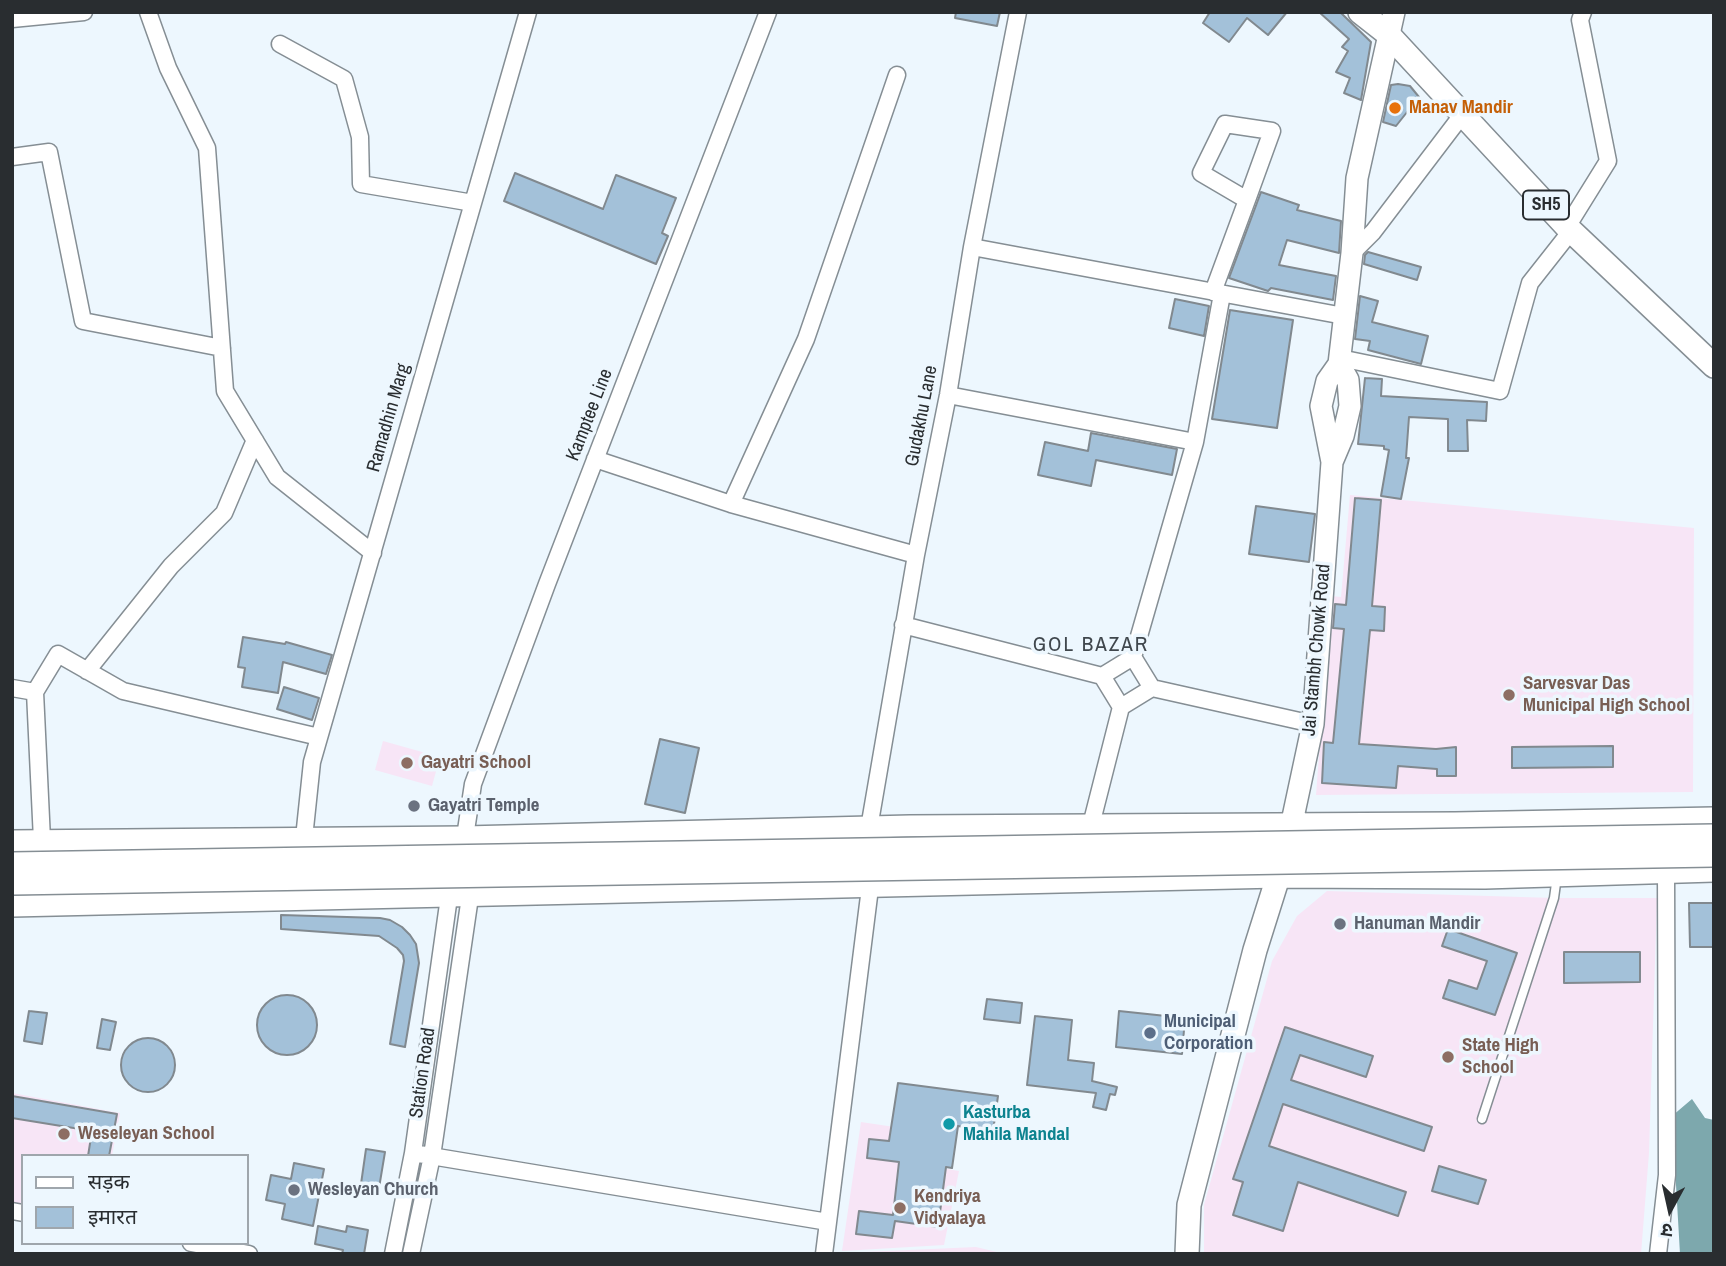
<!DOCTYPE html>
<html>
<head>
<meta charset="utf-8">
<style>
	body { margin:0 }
	#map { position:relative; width:1726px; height:1266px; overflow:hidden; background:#edf7fe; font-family:"Archivo Narrow","Noto Sans Devanagari",sans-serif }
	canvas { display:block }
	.frame { position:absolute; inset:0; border:14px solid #292d30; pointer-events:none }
	.legend { position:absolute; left:21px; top:1154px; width:228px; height:91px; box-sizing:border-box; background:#edf7fe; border:2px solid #9fa6ac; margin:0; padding:9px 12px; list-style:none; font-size:21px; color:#292d30 }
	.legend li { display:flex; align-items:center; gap:14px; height:35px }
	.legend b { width:35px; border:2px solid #9fa6ac }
	.north { position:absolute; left:1635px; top:1175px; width:70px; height:70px; -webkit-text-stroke:5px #edf7fe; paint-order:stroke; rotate:188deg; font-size:19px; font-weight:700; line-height:28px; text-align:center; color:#292d30 }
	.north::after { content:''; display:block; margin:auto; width:24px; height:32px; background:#292d30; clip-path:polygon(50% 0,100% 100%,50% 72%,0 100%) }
</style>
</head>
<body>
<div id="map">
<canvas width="1726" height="1266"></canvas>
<div class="frame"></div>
<ul class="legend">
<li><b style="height:9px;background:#fff"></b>सड़क</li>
<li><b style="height:19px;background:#a3c1d9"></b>इमारत</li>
</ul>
<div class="north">उ</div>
</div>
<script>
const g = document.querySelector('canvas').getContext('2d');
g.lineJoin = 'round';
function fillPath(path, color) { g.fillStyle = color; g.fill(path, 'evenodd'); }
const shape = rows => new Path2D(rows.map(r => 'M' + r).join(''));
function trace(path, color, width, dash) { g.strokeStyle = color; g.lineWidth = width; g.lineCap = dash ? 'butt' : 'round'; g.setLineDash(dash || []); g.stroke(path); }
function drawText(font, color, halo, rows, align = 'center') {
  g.font = font + ' "Archivo Narrow",sans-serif'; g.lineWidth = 7; g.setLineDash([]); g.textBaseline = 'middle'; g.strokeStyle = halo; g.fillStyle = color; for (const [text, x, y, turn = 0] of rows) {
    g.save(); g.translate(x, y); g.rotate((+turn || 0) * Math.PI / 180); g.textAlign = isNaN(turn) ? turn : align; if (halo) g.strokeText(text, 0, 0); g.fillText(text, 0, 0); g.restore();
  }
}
fillPath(shape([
	[1350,495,1694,528,1693,792,1316,795,1331,596,1341,597],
	[383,741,440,757,432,786,375,770],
	[1327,891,1554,898,1657,898,1649,1153,1641,1254,1204,1254,1204,1205,1272,961,1297,916],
	[12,1093,120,1113,112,1156,23,1156,23,1205,12,1203],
	[861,1122,928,1132,923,1165,959,1171,944,1245,842,1251],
	[976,1247,1005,1254,842,1254,842,1253]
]), '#f7e5f6');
fillPath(shape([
	[1692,1099,1705,1118,1714,1120,1714,1254,1680,1254,1672,1116]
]), '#7da8ad');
const building = shape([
	[956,12,1000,12,997,26,955,18,956,12],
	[1210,12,1287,12,1268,35,1247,18,1229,42,1203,23,1210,12],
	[1319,12,1340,12,1371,42,1361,100,1344,93,1350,78,1336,72,1348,51,1342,47,1349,39,1319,12],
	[1398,84,1410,86,1419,97,1396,126,1383,122,1391,85,1398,84],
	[515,173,603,209,616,175,676,198,662,233,668,236,656,264,504,201,515,173],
	[1261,192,1299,205,1297,210,1341,221,1339,253,1287,240,1279,265,1336,276,1333,300,1271,288,1268,291,1229,278,1261,192],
	[1368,252,1421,267,1417,280,1364,264,1365,255,1368,252],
	[1360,296,1378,301,1372,322,1428,336,1421,364,1368,350,1370,341,1355,339,1360,296],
	[1175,299,1209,306,1204,336,1169,328,1175,299],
	[1230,310,1293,320,1277,428,1212,419,1230,310],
	[1365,378,1382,379,1381,396,1487,402,1486,421,1467,420,1468,451,1448,451,1448,419,1409,417,1406,458,1409,458,1401,499,1381,496,1389,450,1384,449,1384,446,1358,444,1365,378],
	[1091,433,1177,449,1172,475,1096,460,1091,486,1038,475,1045,442,1088,451,1091,433],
	[1355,498,1381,500,1372,606,1385,607,1384,631,1370,630,1359,744,1436,749,1456,747,1456,776,1437,776,1437,769,1398,766,1396,788,1322,783,1324,742,1333,743,1344,629,1333,628,1335,604,1346,605,1355,498],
	[1256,506,1315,514,1309,562,1249,554,1256,506],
	[243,637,285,644,286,642,332,655,326,674,283,662,278,693,242,687,245,668,238,667,243,637],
	[284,687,319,698,312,720,277,709,284,687],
	[660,739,699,748,685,813,645,804,660,739],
	[1613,746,1613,767,1512,768,1512,747,1613,746],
	[1689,903,1714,903,1714,947,1690,947,1689,903],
	[281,915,380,918,390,920,402,927,410,935,416,944,419,963,405,1047,390,1044,404,961,403,955,397,948,379,936,281,929,281,915],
	[1448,929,1517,953,1495,1015,1443,998,1449,980,1477,989,1487,961,1442,946,1448,929],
	[1564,952,1640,952,1640,982,1564,983,1564,952],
	'257 1025a30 30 0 1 1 60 0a30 30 0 1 1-60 0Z',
	[987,999,1022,1003,1020,1023,984,1019,987,999],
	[29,1011,47,1013,42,1044,24,1041,29,1011],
	[1119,1011,1185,1018,1182,1054,1116,1047,1119,1011],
	[1035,1016,1072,1020,1068,1060,1094,1063,1092,1081,1117,1087,1115,1095,1110,1094,1106,1110,1093,1107,1096,1093,1027,1085,1035,1016],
	[102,1019,116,1022,110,1050,97,1048,102,1019],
	[1285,1027,1373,1056,1366,1077,1300,1055,1291,1080,1432,1127,1424,1151,1283,1104,1269,1146,1406,1192,1398,1216,1298,1182,1283,1231,1233,1215,1243,1182,1233,1179,1285,1027],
	'121 1065a27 27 0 1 1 54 0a27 27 0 1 1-54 0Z',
	[898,1083,998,1096,993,1131,958,1126,952,1168,946,1167,938,1227,895,1221,892,1238,856,1234,859,1211,893,1215,899,1162,867,1158,869,1139,889,1141,898,1083],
	[12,1096,117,1114,109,1156,88,1156,92,1131,12,1118,12,1096],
	[366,1149,385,1152,378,1194,360,1191,366,1149],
	[294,1163,324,1169,313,1226,282,1219,285,1204,266,1200,271,1175,291,1179,294,1163],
	[1439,1166,1486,1180,1478,1204,1432,1191,1439,1166],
	[318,1226,346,1232,347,1226,368,1230,364,1254,342,1254,343,1250,315,1244,318,1226]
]);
fillPath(building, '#a3c1d9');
trace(building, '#81898f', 2);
const lane = shape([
	[1482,1119,1554,898,1557,876]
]);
const street = shape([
	[148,12,168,68,207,148,225,391,277,477,373,553],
	[12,19,84,12],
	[280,44,344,79,360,137,361,184,473,203],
	[12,157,49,152,83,321,222,348],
	[1567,227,1608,161,1580,20,1583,12],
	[972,247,1344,316],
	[1352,253,1373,232,1462,115],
	[1213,292,1247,200,1272,131,1225,124,1201,173,1247,200],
	[1340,358,1500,391,1530,283,1571,231],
	[948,395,1195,442,1222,294],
	[595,459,731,504,916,555],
	[731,504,806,339,897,75],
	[903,625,1102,676],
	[1133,657,1152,688,1121,707,1102,676,1133,657,1195,442],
	[87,671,171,566,224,513,255,440],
	[12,688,35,692,42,840],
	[1152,688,1313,724],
	[35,692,58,654,123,691,319,737],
	[1091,825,1121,707],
	[869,828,916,555,948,395,972,247,1018,12],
	[465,837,473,784,547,584,768,12],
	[304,838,312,762,528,12],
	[413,1153,828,1222],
	[12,1211,23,1213],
	[191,1243,249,1254],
	[393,1254,413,1153,449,897],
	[411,1254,432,1156,470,897],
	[824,1254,870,888],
	[1658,1254,1667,1175,1666,872]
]);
const secondary = shape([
	[1332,462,1343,436,1350,406,1348,380,1339,364],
	[1289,836,1313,724,1332,462,1321,406,1327,381,1339,364,1352,253,1357,178,1394,12],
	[12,841,465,837,910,826,1455,823,1714,818],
	[12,906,1278,877,1485,878,1714,871]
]);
const primary = shape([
	[1360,12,1388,34,1567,227,1714,366],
	[1187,1254,1189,1205,1255,950,1278,877]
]);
trace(lane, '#858e94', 11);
trace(street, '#858e94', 19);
trace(secondary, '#858e94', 24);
trace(primary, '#858e94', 26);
trace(lane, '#fff', 8);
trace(street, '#fff', 16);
trace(secondary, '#fff', 21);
trace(primary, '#fff', 23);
const primaryBridge = shape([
	[12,864,1714,836],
	[12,883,1714,855]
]);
trace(primaryBridge, '#858e94', 26, []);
trace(primaryBridge, '#fff', 23);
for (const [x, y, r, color] of [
	[1395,108,7,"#e8710a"],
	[1509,695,7,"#8d6e63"],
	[407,763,7,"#8d6e63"],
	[414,806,7,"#6b7280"],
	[1340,924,7,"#6b7280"],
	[1150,1033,7,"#5c6f8a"],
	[1448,1057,7,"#8d6e63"],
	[949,1124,7,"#0f9aa8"],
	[64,1134,7,"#8d6e63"],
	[294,1190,7,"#6b7280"],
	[900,1208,7,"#8d6e63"]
]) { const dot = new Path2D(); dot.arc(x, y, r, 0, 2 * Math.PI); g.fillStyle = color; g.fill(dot); trace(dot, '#edf7fe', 2.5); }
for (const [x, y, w] of [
	[1546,205,46]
]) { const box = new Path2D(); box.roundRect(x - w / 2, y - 14.5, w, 29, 5); g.fillStyle = '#edf7fe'; g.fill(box); trace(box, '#292d30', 2); }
drawText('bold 18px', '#292d30', null, [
	["SH5",1546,205]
]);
drawText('bold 19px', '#c56008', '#edf7fe', [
	["Manav Mandir",1409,108]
], 'left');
drawText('19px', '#292d30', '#edf7fe', [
	["Kamptee Line",590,415,-69],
	["Gudakhu Lane",922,416,-79],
	["Ramadhin Marg",389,418,-74],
	["Jai Stambh Chowk Road",1317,650,-85],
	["Station Road",423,1073,-82]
]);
drawText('bold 19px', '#785e54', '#edf7fe', [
	["Sarvesvar Das",1523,684],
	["Municipal High School",1523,706],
	["Gayatri School",421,763],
	["State High",1462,1046],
	["School",1462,1068],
	["Weseleyan School",78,1134],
	["Kendriya",914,1197],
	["Vidyalaya",914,1219]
], 'left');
drawText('bold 19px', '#5b616d', '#edf7fe', [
	["Gayatri Temple",428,806],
	["Hanuman Mandir",1354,924],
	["Wesleyan Church",308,1190]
], 'left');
drawText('bold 19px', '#4e5e75', '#edf7fe', [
	["Municipal",1164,1022],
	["Corporation",1164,1044]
], 'left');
drawText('bold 19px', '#0d838f', '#edf7fe', [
	["Kasturba",963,1113],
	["Mahila Mandal",963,1135]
], 'left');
g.letterSpacing = '2px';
drawText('21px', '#40474d', '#edf7fe', [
	["GOL BAZAR",1091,645]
]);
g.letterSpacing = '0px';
</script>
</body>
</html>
